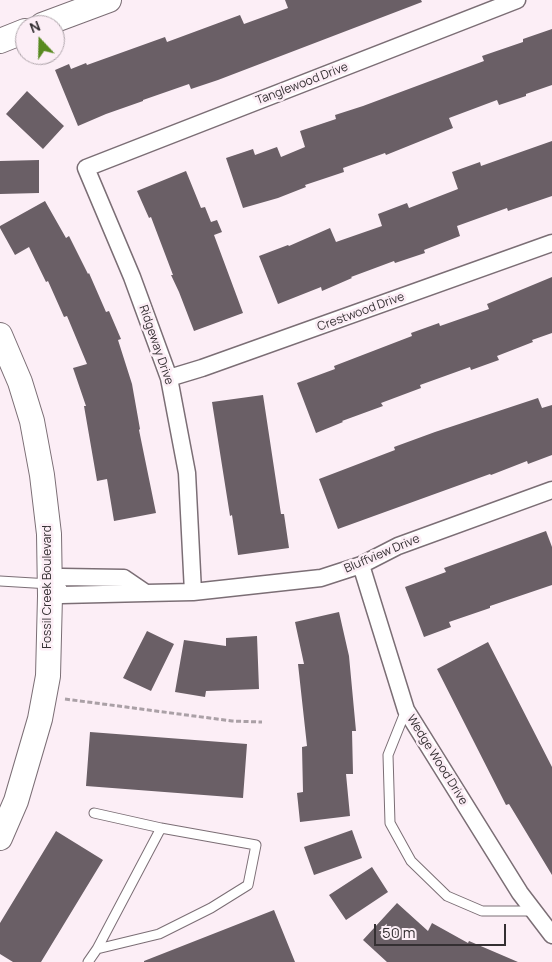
<!DOCTYPE html>
<html>
<head>
<meta charset="utf-8">
<style>
	body { margin:0 }
	#map { position:relative; width:552px; height:962px; overflow:hidden; background:#fceef6; font-family:Manrope,sans-serif }
	canvas { display:block }
	.north { position:absolute; left:15px; top:15px; width:50px; height:50px; box-sizing:border-box; background:#fceef6; border:1px solid #aca2a8; border-radius:50%; rotate:339deg; font-size:14px; font-weight:700; line-height:20px; text-align:center; color:#342f32 }
	.north::after { content:''; display:block; margin:auto; width:18px; height:22px; background:#588a20; clip-path:polygon(50% 0,100% 100%,50% 72%,0 100%) }
	.scale { position:absolute; left:374px; top:924px; width:132px; height:22px; box-sizing:border-box; border:2px solid #342f32; border-top:0; padding-left:6px; font-size:15px; line-height:18px; white-space:nowrap; color:#342f32; -webkit-text-stroke:4px #fceef6; paint-order:stroke }
</style>
</head>
<body>
<div id="map">
<canvas width="552" height="962"></canvas>
<div class="north">N</div>
<div class="scale">50 m</div>
</div>
<script>
const g = document.querySelector('canvas').getContext('2d');
g.lineJoin = 'round';
function fillPath(path, color) { g.fillStyle = color; g.fill(path, 'evenodd'); }
const shape = rows => new Path2D(rows.map(r => 'M' + r).join(''));
function trace(path, color, width, dash) { g.strokeStyle = color; g.lineWidth = width; g.lineCap = dash ? 'butt' : 'round'; g.setLineDash(dash || []); g.stroke(path); }
function drawText(font, color, halo, rows, align = 'center') {
  g.font = font + ' Manrope,sans-serif'; g.lineWidth = 5; g.setLineDash([]); g.textBaseline = 'middle'; g.strokeStyle = halo; g.fillStyle = color; for (const [text, x, y, turn = 0] of rows) {
    g.save(); g.translate(x, y); g.rotate((+turn || 0) * Math.PI / 180); g.textAlign = isNaN(turn) ? turn : align; if (halo) g.strokeText(text, 0, 0); g.fillText(text, 0, 0); g.restore();
  }
}
fillPath(shape([
	[285,0,421,0,422,2,218,80,191,89,189,84,143,100,143,101,106,114,78,126,55,70,69,64,71,69,86,63,87,65,165,37,167,42,240,15,244,24,288,8],
	[552,29,552,85,526,94,526,96,499,105,497,100,449,118,453,128,386,155,385,153,343,168,344,172,305,185,306,187,278,198,243,208,226,158,253,149,255,155,277,147,281,157,305,147,300,131,336,119,335,115,363,106,484,61,482,56,523,42,523,39],
	[27,91,64,126,43,149,6,114],
	[552,141,552,196,508,211,507,208,457,226,460,236,424,250,425,253,395,263,394,261,351,277,352,278,322,291,321,287,278,304,259,256,288,245,289,246,330,228,336,242,382,226,378,214,407,203,409,208,458,189,452,172,480,162,481,166],
	[39,160,39,193,0,194,0,161],
	[186,171,201,208,205,207,211,222,217,220,222,232,214,235,243,313,194,331,179,292,171,275,173,275,151,217,149,218,137,191],
	[45,201,66,238,69,236,88,274,89,273,106,312,109,311,121,339,118,340,132,384,140,429,139,430,156,513,114,521,107,479,97,481,84,406,86,406,73,368,87,364,67,316,64,317,48,281,46,282,29,247,15,255,0,228,0,226],
	[552,277,552,333,532,340,533,342,497,356,499,360,471,370,470,367,420,385,421,388,381,403,383,406,342,421,343,422,316,433,297,383,335,369,334,366,412,336,411,333,439,323,440,326,489,309,487,304],
	[263,395,281,514,284,514,289,548,238,555,232,515,230,516,212,402],
	[538,398,542,408,552,405,552,455,528,464,527,461,491,475,490,474,338,529,319,479,395,450,394,447,435,432],
	[546,531,552,547,552,585,490,606,490,608,449,622,451,627,424,637,405,587,446,572,444,568],
	[339,612,349,656,356,731,352,731,353,774,346,774,350,816,300,822,297,793,303,792,302,747,307,746,298,664,304,664,295,622],
	[147,631,174,644,151,691,123,678],
	[257,636,259,689,206,691,205,697,175,692,184,640,226,646,226,638],
	[488,642,552,767,552,875,509,804,506,805,437,669],
	[90,732,247,744,243,798,86,786],
	[352,830,362,858,314,875,304,847],
	[56,831,103,860,41,962,13,962,0,954,0,923],
	[372,867,388,892,346,920,329,895],
	[397,903,428,931,432,923,468,943,469,941,518,962,387,962,363,940],
	[274,910,295,962,144,962,144,961]
]), '#6a5f66');
const lane = shape([
	[0,581,50,584],
	[406,710,388,755,390,823,411,861,447,896,482,911,533,911],
	[94,813,161,828],
	[88,962,97,949,161,828,256,845,248,885,211,908,159,934,97,949]
]);
const street = shape([
	[169,378,202,368,552,243],
	[361,565,406,710,520,893,552,935],
	[50,584,56,584,62,577,124,578,146,593],
	[56,584,61,595,146,593,193,592,321,578,361,565,398,546,552,490],
	[193,592,187,473,169,378,132,277,86,168,517,0]
]);
const secondary = shape([
	[42,25,109,0],
	[0,41,25,31],
	[0,335,20,382,32,421,42,475,49,534,50,596,48,676,40,719,16,801,0,838]
]);
trace(lane, '#7b6e75', 11);
trace(street, '#7b6e75', 19);
trace(secondary, '#7b6e75', 26);
trace(shape([
	[65,699,232,721,262,722]
]), '#aaa0a6', 3, [5, 2.5]);
trace(lane, '#fff', 9);
trace(street, '#fff', 16);
trace(secondary, '#fff', 24);
drawText('12px', '#342f32', '#fceef6', [
	["Tanglewood Drive",302,84,-21],
	["Crestwood Drive",361,312,-20],
	["Ridgeway Drive",156,345,71],
	["Bluffview Drive",382,554,-23],
	["Fossil Creek Boulevard",48,587,-90],
	["Wedge Wood Drive",437,760,58]
]);
</script>
</body>
</html>
